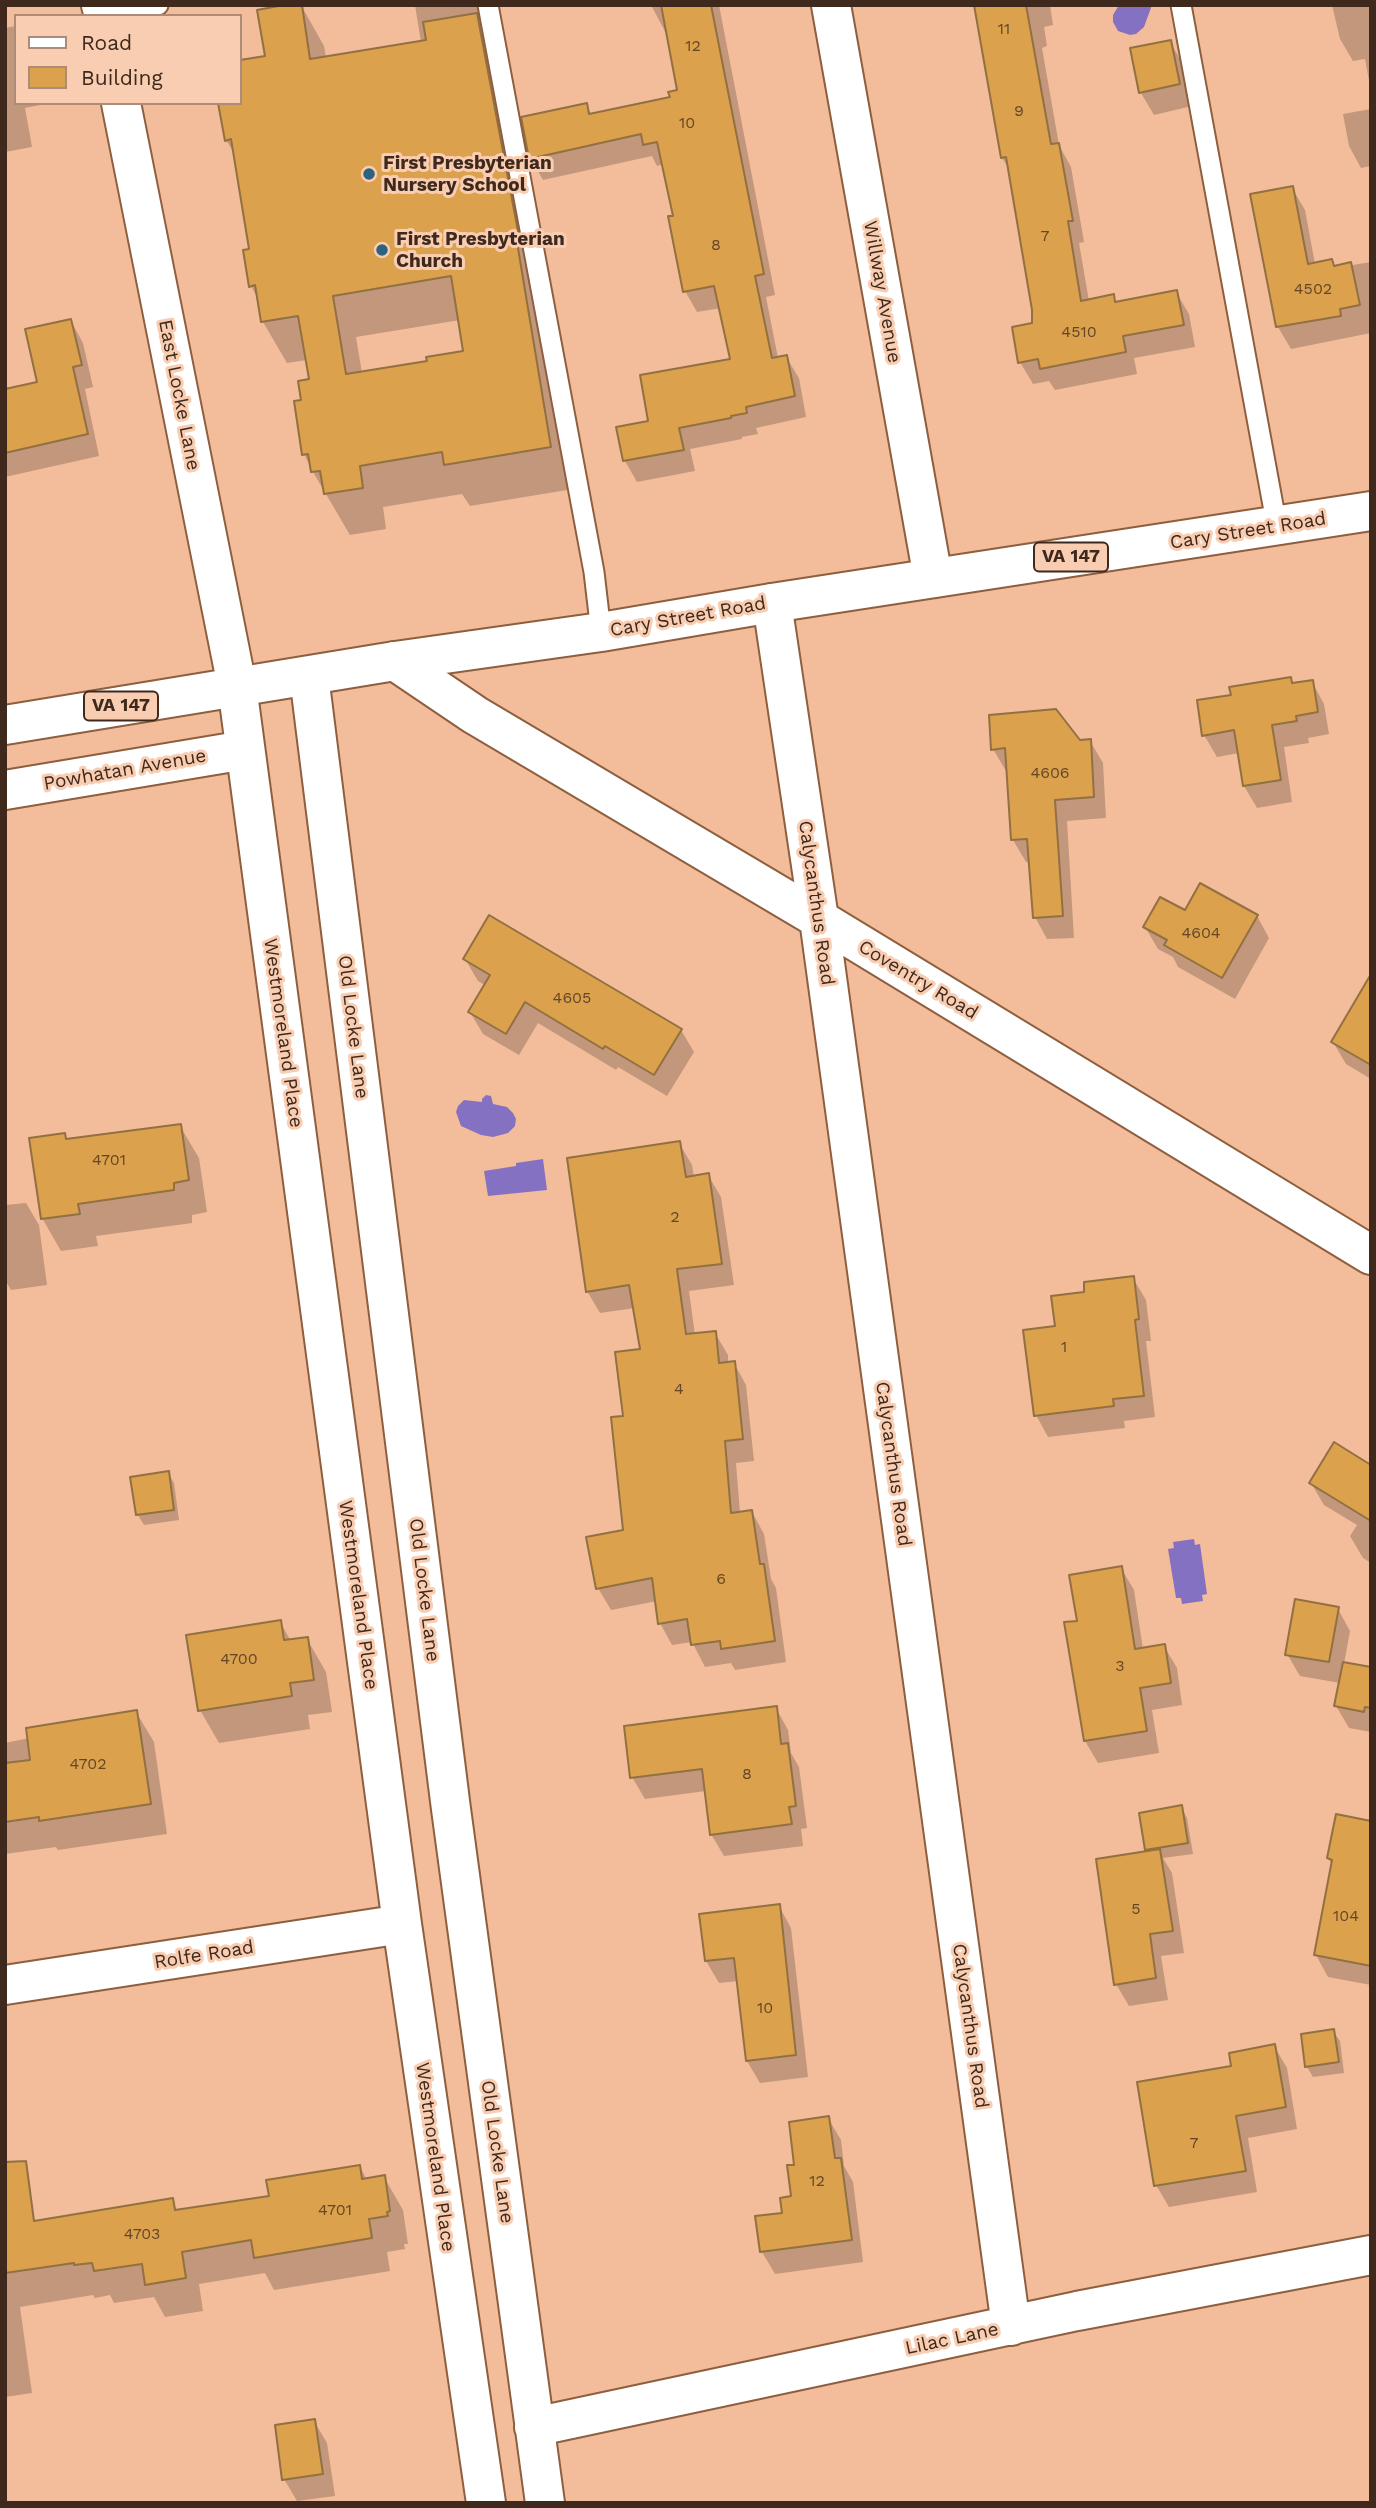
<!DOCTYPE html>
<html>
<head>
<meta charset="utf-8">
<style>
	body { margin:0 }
	#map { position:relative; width:1376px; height:2508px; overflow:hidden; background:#f3bd9b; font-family:"Work Sans",sans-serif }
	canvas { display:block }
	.frame { position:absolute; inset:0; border:7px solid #3e291c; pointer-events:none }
	.legend { position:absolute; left:14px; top:14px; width:228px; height:91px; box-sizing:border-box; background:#f9cdb2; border:2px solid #ae8b76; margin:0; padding:9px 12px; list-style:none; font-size:21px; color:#3e291c }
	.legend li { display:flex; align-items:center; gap:14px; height:35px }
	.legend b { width:35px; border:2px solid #ae8b76 }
</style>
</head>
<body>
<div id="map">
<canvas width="1376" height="2508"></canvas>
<div class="frame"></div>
<ul class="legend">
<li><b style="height:9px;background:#fff"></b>Road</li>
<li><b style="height:19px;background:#dba14d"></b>Building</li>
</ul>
</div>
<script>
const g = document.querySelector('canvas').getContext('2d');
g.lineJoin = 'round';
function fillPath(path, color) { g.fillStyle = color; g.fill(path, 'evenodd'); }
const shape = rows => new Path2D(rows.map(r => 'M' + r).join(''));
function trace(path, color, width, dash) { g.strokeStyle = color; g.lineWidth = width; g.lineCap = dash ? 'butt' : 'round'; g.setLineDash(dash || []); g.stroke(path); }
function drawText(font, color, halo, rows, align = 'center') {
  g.font = font + ' "Work Sans",sans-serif'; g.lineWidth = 6; g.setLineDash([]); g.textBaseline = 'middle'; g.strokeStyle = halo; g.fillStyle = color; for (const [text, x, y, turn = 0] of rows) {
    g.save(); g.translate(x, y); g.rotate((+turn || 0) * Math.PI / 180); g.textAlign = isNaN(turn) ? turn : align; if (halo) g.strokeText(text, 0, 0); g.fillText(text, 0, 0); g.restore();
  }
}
fillPath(shape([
	[1119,5,1152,5,1144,27,1136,34,1130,35,1118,31,1113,22,1113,15],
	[486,1095,491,1096,493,1104,507,1107,513,1113,516,1119,515,1126,508,1133,493,1137,481,1135,461,1126,456,1112,458,1106,464,1100,482,1102,482,1099],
	[543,1159,547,1190,488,1196,484,1171,516,1166,516,1163],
	[1194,1539,1195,1545,1200,1544,1207,1594,1202,1595,1203,1601,1182,1604,1181,1598,1176,1598,1168,1549,1174,1548,1173,1542]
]), '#8571c2');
fillPath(shape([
	[301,5,324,46,326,58,421,42,415,5,492,5,573,489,470,506,462,494,383,507,386,529,350,535,313,472,304,454,311,381,307,360,287,363,263,322,259,301,251,286,251,251,236,156,226,140,240,103,240,62,267,58],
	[460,320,465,353,429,362,362,373,356,337],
	[651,5,719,5,775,295,766,297,778,358,786,357,799,378,806,417,756,428,758,434,742,437,742,439,690,449,695,471,637,482,625,461,650,422,732,360,721,308,697,312,685,291,675,217,664,164,657,166,652,156,543,180,531,159,523,118,586,105,592,115,672,99,679,91,669,39],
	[974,5,1050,5,1053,25,1044,27,1047,46,1042,48,1059,145,1071,167,1084,242,1079,243,1089,301,1113,296,1117,303,1176,292,1189,314,1195,347,1134,358,1137,374,1055,390,1049,381,1033,384,1020,362,1034,325,1033,310,1010,170,1002,158],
	[1332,5,1371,5,1371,91,1365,59,1353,61,1340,39],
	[16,26,16,103,45,104,25,108,32,147,5,152,5,28],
	[1170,42,1183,64,1192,106,1154,115,1141,93,1132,50],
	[1371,109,1371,166,1361,168,1349,146,1343,114],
	[1292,188,1305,210,1315,264,1335,268,1371,262,1371,333,1291,349,1278,327,1252,195],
	[71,321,83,343,93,387,85,389,99,456,5,477,5,391,39,384],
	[1312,682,1324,704,1329,734,1308,738,1309,743,1284,747,1292,802,1257,808,1244,786,1239,753,1217,757,1204,735,1293,685],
	[991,716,1079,742,1090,741,1103,763,1106,818,1067,821,1074,938,1047,939,1035,917,1031,861,1026,862,1013,840,1009,771,1006,771,993,749],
	[1185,913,1257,916,1269,938,1235,999,1178,967,1173,957,1158,949,1145,927],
	[465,959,681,1030,694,1052,667,1096,618,1067,616,1070,538,1023,519,1055,483,1034,470,1012,486,986,478,981],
	[1371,981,1371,1079,1346,1064,1333,1042],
	[180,1126,199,1158,207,1212,192,1215,192,1223,96,1236,98,1246,61,1251,42,1218,67,1141],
	[679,1143,692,1165,694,1177,708,1175,721,1197,734,1285,689,1291,695,1335,715,1333,728,1355,728,1364,734,1363,746,1385,754,1461,736,1463,740,1513,752,1512,764,1534,771,1579,776,1588,786,1662,735,1670,731,1663,705,1667,692,1642,672,1645,660,1623,657,1601,611,1610,598,1588,625,1532,625,1417,642,1351,635,1308,600,1313,587,1291],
	[26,1203,39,1225,47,1285,11,1290,5,1280,5,1205],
	[1133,1278,1146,1300,1151,1341,1146,1341,1155,1417,1124,1421,1125,1428,1048,1437,1036,1415,1057,1327,1086,1294],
	[1371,1467,1371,1563,1363,1558,1350,1536,1357,1525,1324,1505,1311,1483],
	[168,1473,174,1483,179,1520,144,1525,138,1515],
	[1121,1568,1134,1590,1143,1649,1164,1646,1177,1668,1182,1705,1152,1710,1159,1753,1098,1763,1085,1741,1079,1622],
	[1338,1609,1350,1631,1344,1664,1371,1669,1371,1732,1349,1728,1336,1706,1340,1683,1300,1676,1287,1654],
	[280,1622,291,1641,307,1639,326,1672,332,1712,308,1715,310,1729,219,1743,200,1710],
	[776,1708,788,1730,791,1753,799,1767,807,1828,801,1829,803,1846,724,1856,711,1834,706,1791,645,1799,632,1777],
	[136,1712,154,1742,167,1834,58,1850,56,1847,5,1854,5,1743,97,1724],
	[1181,1807,1187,1818,1193,1854,1163,1858,1172,1873,1184,1953,1161,1956,1168,2000,1129,2006,1116,1984,1148,1853,1147,1849],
	[1371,1822,1371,1985,1328,1977,1316,1955,1333,1866,1328,1858],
	[779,1906,791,1928,808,2077,760,2083,747,2061,738,1981,719,1983,706,1961],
	[1333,2031,1340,2041,1344,2073,1313,2077,1307,2067,1303,2036],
	[1274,2046,1287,2068,1297,2129,1248,2138,1257,2192,1169,2207,1156,2185,1234,2068],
	[828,2118,841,2140,844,2166,853,2182,863,2262,775,2274,762,2252,757,2218,784,2214,793,2198,796,2166],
	[360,2167,367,2180,384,2177,403,2210,408,2244,404,2244,405,2249,387,2252,390,2271,274,2290,265,2273,199,2284,203,2311,165,2317,154,2297,114,2303,110,2295,95,2298,93,2295,20,2307,32,2393,5,2397,5,2226,172,2200,178,2212,271,2197],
	[314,2421,327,2443,335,2496,297,2501,284,2479]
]), '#0003');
const building = shape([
	[284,5,302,5,310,59,426,40,423,22,477,13,520,242,517,242,551,447,444,465,442,452,360,466,363,488,324,494,320,471,311,472,308,454,302,455,294,401,301,400,298,381,309,379,298,316,261,322,255,285,249,287,243,250,249,249,231,139,225,141,218,103,240,103,240,60,265,56,257,10,284,5],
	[451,276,463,351,426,357,427,361,346,374,333,296,451,276],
	[661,5,711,5,764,274,755,276,772,358,787,355,795,396,746,407,747,413,731,416,731,418,679,428,684,450,623,461,616,427,648,421,640,375,730,359,714,286,683,292,668,216,673,216,657,142,643,145,641,134,529,159,521,117,587,103,589,114,670,97,668,92,677,90,661,5],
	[974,5,1026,5,1051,144,1059,143,1073,221,1068,221,1081,301,1114,294,1115,302,1177,290,1184,325,1123,336,1126,352,1040,369,1038,359,1018,363,1012,327,1032,323,1032,310,1006,157,1001,158,974,5],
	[1171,40,1180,84,1139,93,1130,48,1171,40],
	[1293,186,1308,264,1332,259,1334,266,1351,262,1360,305,1340,309,1341,316,1276,327,1250,194,1293,186],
	[71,319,82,365,73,367,88,434,5,453,5,389,37,382,25,329,71,319],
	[1291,677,1292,683,1313,680,1318,712,1296,716,1297,721,1272,725,1281,780,1243,786,1234,730,1202,736,1197,700,1231,695,1229,687,1291,677],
	[1056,709,1080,740,1091,739,1094,797,1055,800,1063,916,1033,918,1027,839,1011,840,1005,748,991,750,989,715,1056,709],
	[1200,883,1258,915,1222,978,1164,945,1167,940,1143,927,1160,897,1185,910,1200,883],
	[489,915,682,1029,654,1075,605,1046,603,1049,525,1002,506,1034,468,1012,490,975,463,959,489,915],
	[1371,974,1371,1065,1331,1042,1371,974],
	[181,1124,189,1180,174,1183,174,1190,78,1204,80,1214,41,1219,29,1138,65,1133,66,1139,181,1124],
	[680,1141,686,1177,709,1173,722,1264,677,1269,686,1334,716,1331,719,1363,735,1361,743,1439,725,1441,731,1513,752,1510,760,1564,764,1564,775,1641,721,1649,720,1641,691,1645,687,1619,658,1624,652,1578,596,1589,586,1537,623,1530,611,1417,623,1416,615,1352,640,1349,629,1285,586,1292,567,1158,680,1141],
	[1134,1276,1139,1319,1135,1320,1144,1396,1113,1399,1114,1406,1034,1416,1023,1330,1055,1326,1051,1296,1084,1292,1084,1282,1134,1276],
	[1334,1442,1371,1465,1371,1521,1309,1483,1334,1442],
	[169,1471,174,1510,136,1515,130,1477,169,1471],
	[1122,1566,1135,1649,1165,1644,1171,1683,1140,1688,1147,1731,1084,1741,1064,1622,1077,1621,1069,1575,1122,1566],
	[1295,1599,1339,1607,1329,1662,1285,1655,1295,1599],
	[281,1620,284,1640,308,1637,314,1680,290,1683,292,1696,198,1711,186,1635,281,1620],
	[1343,1662,1371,1667,1371,1708,1365,1707,1364,1712,1334,1706,1343,1662],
	[777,1706,781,1744,788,1743,796,1806,789,1807,792,1824,710,1835,702,1769,630,1778,624,1726,777,1706],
	[137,1710,151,1804,39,1821,39,1817,5,1822,5,1763,30,1760,26,1728,137,1710],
	[1182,1805,1188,1843,1145,1850,1139,1813,1182,1805],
	[1336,1814,1371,1821,1371,1966,1314,1955,1332,1860,1327,1858,1336,1814],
	[1160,1849,1173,1931,1150,1934,1156,1978,1114,1985,1096,1859,1160,1849],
	[780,1904,796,2055,746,2061,734,1958,705,1961,699,1914,780,1904],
	[1334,2029,1339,2062,1305,2067,1301,2034,1334,2029],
	[1275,2044,1286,2107,1236,2116,1246,2171,1154,2186,1137,2082,1231,2066,1229,2053,1275,2044],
	[829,2116,835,2158,841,2158,852,2240,760,2252,755,2216,782,2213,780,2198,791,2196,787,2165,794,2165,789,2122,829,2116],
	[26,2161,34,2221,173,2198,175,2210,269,2196,266,2180,360,2165,362,2179,385,2175,390,2211,387,2212,388,2216,369,2219,372,2238,254,2258,251,2240,182,2252,186,2278,145,2285,142,2264,94,2271,92,2263,74,2265,74,2263,5,2273,5,2162,26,2161],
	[315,2419,323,2474,282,2480,275,2425,315,2419]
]);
fillPath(building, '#dba14d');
trace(building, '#927041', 2);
const service = shape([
	[488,5,594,572,601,632],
	[1181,5,1277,527],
	[104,15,158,5]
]);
const minor = shape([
	[101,5,104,16],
	[831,5,933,578],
	[121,103,237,686,402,1924,486,2503],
	[772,603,819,919,1011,2326],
	[395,661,475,715,819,919,1371,1255],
	[309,676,451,1809,545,2503],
	[5,790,245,750],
	[5,1985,402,1924],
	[534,2427,1077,2311,1371,2255]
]);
const primary = shape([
	[5,725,395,661,601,632,772,603,1371,511]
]);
trace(service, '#8e5f3f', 23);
trace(minor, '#8e5f3f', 42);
trace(primary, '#8e5f3f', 42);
trace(service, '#fff', 19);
trace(minor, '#fff', 38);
trace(primary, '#fff', 38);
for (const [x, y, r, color] of [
	[369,174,7,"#2e637f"],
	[382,250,7,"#2e637f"]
]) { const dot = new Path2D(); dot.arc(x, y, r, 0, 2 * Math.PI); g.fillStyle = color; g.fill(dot); trace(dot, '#f9cdb2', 2.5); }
drawText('16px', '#654728', null, [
	["11",1004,29],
	["12",693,46],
	["9",1019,111],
	["10",687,123],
	["7",1045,236],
	["8",716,245],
	["4502",1313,289],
	["4510",1079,332],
	["4606",1050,773],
	["4604",1201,933],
	["4605",572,998],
	["4701",109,1160],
	["2",675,1217],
	["1",1064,1347],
	["4",679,1389],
	["6",721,1579],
	["4700",239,1659],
	["3",1120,1666],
	["4702",88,1764],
	["8",747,1774],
	["5",1136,1909],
	["104",1346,1916],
	["10",765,2008],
	["7",1194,2143],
	["12",817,2181],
	["4701",335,2210],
	["4703",142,2234]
]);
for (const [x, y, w] of [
	[1071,557,74],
	[121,706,74]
]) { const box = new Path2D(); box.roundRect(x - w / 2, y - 14.5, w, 29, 5); g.fillStyle = '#f9cdb2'; g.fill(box); trace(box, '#3e291c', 2); }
drawText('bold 18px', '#3e291c', null, [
	["VA 147",1071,557],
	["VA 147",121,706]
]);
drawText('bold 19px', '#3e291c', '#f9cdb2', [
	["First Presbyterian",383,163],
	["Nursery School",383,185],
	["First Presbyterian",396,239],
	["Church",396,261]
], 'left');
drawText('19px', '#3e291c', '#f9cdb2', [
	["Willway Avenue",882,292,80],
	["East Locke Lane",179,395,79],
	["Cary Street Road",1248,531,-9],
	["Cary Street Road",688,617,-10],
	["Powhatan Avenue",125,770,-10],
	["Calycanthus Road",816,903,82],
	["Coventry Road",918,980,31],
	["Old Locke Lane",353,1027,83],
	["Westmoreland Place",283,1033,82],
	["Calycanthus Road",893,1464,82],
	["Old Locke Lane",424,1590,83],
	["Westmoreland Place",358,1595,82],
	["Rolfe Road",204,1955,-9],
	["Calycanthus Road",970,2026,82],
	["Old Locke Lane",497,2152,82],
	["Westmoreland Place",435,2157,82],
	["Lilac Lane",952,2339,-12]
]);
</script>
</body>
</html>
